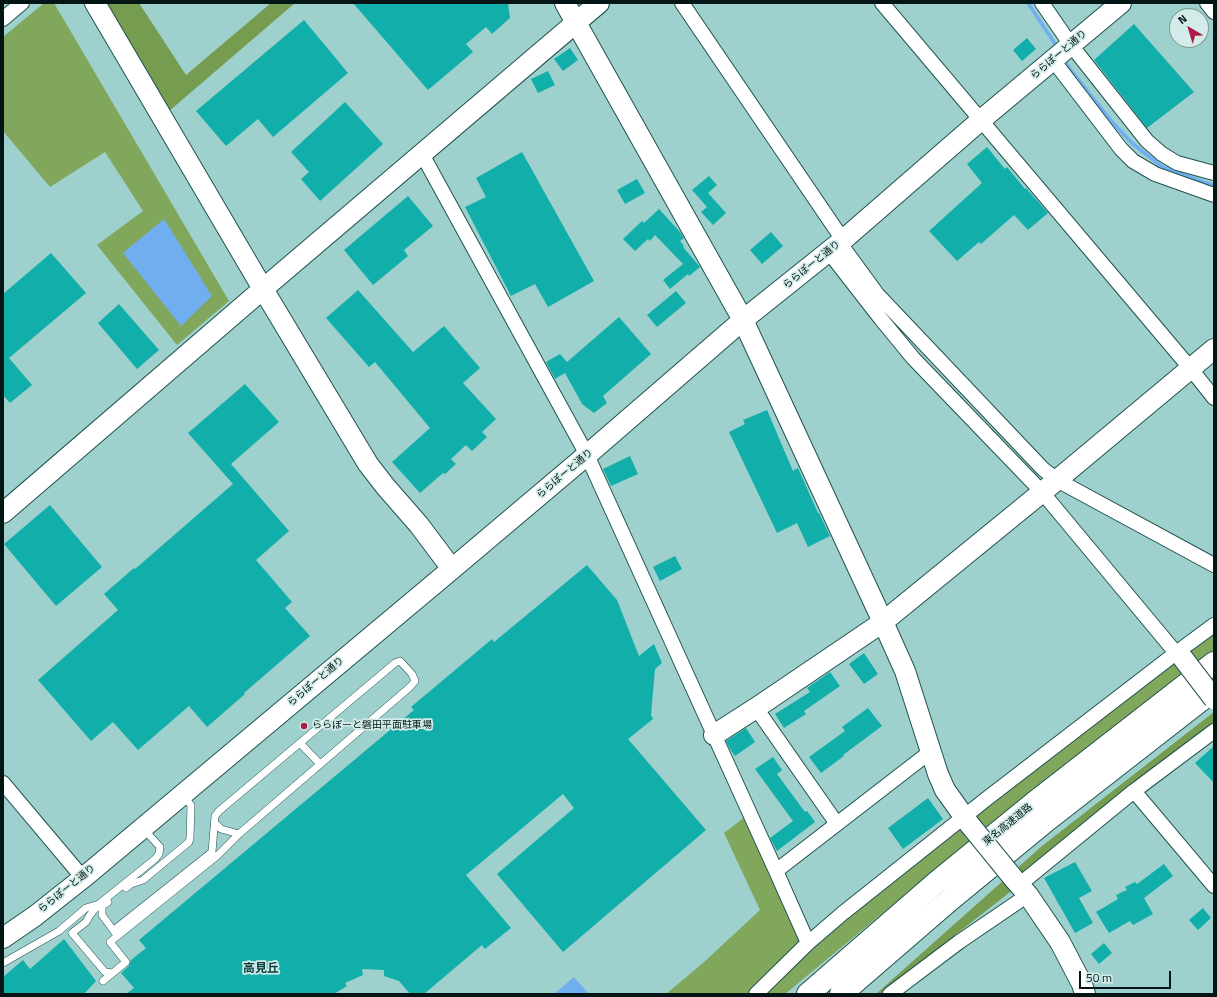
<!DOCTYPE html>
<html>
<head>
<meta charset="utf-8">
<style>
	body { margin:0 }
	#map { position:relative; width:1217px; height:997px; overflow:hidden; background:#9ed1ce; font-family:"Titillium Web",sans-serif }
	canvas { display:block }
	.frame { position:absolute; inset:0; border:4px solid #031615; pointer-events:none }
	.north { position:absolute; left:1169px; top:8px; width:40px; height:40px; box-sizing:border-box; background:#d3ecea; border:1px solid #809695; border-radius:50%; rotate:322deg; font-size:11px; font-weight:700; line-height:16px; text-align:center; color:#031615 }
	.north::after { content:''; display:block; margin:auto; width:14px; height:18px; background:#ae1b46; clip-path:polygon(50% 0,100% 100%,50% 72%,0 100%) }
	.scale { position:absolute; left:1079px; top:971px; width:92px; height:18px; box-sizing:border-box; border:2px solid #031615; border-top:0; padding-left:5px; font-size:12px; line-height:14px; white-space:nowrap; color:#031615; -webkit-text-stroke:3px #d3ecea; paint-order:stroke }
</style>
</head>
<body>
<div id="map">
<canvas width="1217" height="997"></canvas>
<div class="frame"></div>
<div class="north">N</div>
<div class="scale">50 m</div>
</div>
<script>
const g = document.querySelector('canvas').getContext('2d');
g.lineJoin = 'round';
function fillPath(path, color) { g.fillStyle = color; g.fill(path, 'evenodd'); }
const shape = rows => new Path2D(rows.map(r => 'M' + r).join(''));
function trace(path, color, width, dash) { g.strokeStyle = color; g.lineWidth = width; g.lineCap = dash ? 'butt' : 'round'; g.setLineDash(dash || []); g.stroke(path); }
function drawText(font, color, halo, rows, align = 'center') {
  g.font = font + ' "Titillium Web","Noto Sans JP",sans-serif'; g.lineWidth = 3.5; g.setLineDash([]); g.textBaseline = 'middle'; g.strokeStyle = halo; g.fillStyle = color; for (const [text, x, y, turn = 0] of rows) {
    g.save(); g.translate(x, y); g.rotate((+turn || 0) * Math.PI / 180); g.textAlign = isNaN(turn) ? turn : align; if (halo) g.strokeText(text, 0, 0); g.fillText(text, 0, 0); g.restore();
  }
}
fillPath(shape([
	[44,3,54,3,229,301,177,345,97,245,143,211,105,152,50,187,3,131,3,37],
	[1214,630,1214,656,1012,806,785,994,666,994,703,963,760,910,724,833,750,813,808,943]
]), '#80a75c');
fillPath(shape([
	[104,3,139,3,186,75,271,3,295,3,168,112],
	[1214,712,1214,732,880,994,876,994,1042,846]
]), '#759c4f');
fillPath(shape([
	[164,219,212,296,181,326,123,253],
	[574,977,589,994,554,994]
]), '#71aef0');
trace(shape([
	[1028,3,1057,47],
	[1064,59,1070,69,1113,123,1133,144,1161,166,1214,186]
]), '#71aef0', 3.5);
fillPath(shape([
	[353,3,508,3,510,18,492,34,486,27,466,44,473,52,428,90],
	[304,20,348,73,273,137,258,119,226,146,196,111],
	[1134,24,1194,92,1147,128,1094,60],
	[1027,38,1036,49,1022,61,1013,50],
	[570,48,578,60,563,71,554,59],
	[548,71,555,85,538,93,531,79],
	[345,102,383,144,320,201,301,179,309,172,291,152],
	[987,147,1005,169,1007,167,1025,189,1026,188,1048,213,1028,230,1014,215,981,244,979,242,957,261,929,231,982,183,967,164],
	[522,152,594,281,548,307,535,284,511,296,465,207,486,197,476,178],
	[709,176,717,185,708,193,726,213,713,225,701,212,707,207,692,190],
	[637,179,645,193,625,204,617,190],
	[408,196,433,226,404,250,408,256,373,285,344,250],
	[659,209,680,232,684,238,680,241,684,246,683,247,700,267,689,276,688,274,670,289,663,280,683,264,655,235,650,241,648,239,635,251,623,239,642,221,644,223],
	[771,232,783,246,762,264,750,250],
	[51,253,86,293,9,358,32,385,10,403,3,395,3,294],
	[358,290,413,352,444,326,480,368,463,383,496,419,482,432,487,437,472,451,466,445,451,459,456,464,445,474,443,473,420,493,392,462,430,428,375,362,369,367,326,318],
	[676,291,686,303,657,327,647,315],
	[119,304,159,350,137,369,98,323],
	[619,317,651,354,603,396,607,403,594,413,582,404,565,373,555,379,546,362,560,354,567,362],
	[245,384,279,422,231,464,289,531,256,560,292,602,285,608,310,636,244,693,245,694,207,727,189,706,138,750,113,722,91,741,38,680,118,610,104,594,134,568,135,569,233,484,188,433],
	[767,410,793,471,798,468,818,513,819,513,830,536,808,547,797,523,777,533,729,432,745,424,743,420],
	[630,456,638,474,611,486,603,469],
	[50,505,102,567,56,606,4,544],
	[675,556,682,569,660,581,653,567],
	[587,565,617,600,639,656,654,644,662,663,655,669,651,715,653,719,628,739,706,830,563,952,497,874,574,808,563,794,466,875,511,928,485,949,482,945,424,994,410,994,399,981,384,976,384,970,362,969,363,975,345,983,347,986,334,994,126,994,134,988,121,973,129,966,131,960,146,948,139,940,414,710,411,707,492,639,494,642],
	[864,653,878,674,864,684,849,664],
	[830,672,840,686,804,711,806,714,784,728,775,714,810,692,807,688],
	[868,708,882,726,843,755,844,756,821,773,809,757,845,731,842,727],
	[746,728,755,742,735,756,730,749,726,741],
	[1214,746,1214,783,1195,763],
	[773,757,782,770,777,774,805,812,807,811,815,822,777,851,770,838,793,821,755,769],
	[928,798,943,819,903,849,888,828],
	[1075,862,1092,891,1079,898,1093,923,1075,933,1044,878],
	[1164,864,1173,876,1144,898,1153,914,1133,925,1130,921,1109,933,1096,912,1118,899,1116,895,1127,890,1125,887,1135,882,1137,884],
	[1203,908,1211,918,1198,930,1189,920],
	[64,939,96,981,84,994,3,994,3,977,23,960,30,969],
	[1104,943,1112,953,1099,964,1091,954]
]), '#11aeaa');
const lane = shape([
	[300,743,320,764],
	[215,823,221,829,239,834],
	[126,888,131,884,143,880,189,842,190,838,191,805,183,796],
	[108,902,102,906,102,915,116,934],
	[3,963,59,931,86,908,99,904],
	[112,973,105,972,72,933,86,922,90,915,99,904,155,859,159,854,160,847,150,836],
	[103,981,126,962,110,942,217,856,239,834,410,687,415,681,412,674,400,661,395,663,219,811,215,816,212,852,114,930]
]);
const street = shape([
	[682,3,843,240],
	[882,3,1191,369,1214,398],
	[1042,3,1071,45,1147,141,1162,154,1177,163,1214,173],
	[1207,3,1214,12],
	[3,19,22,3],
	[1053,60,1121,149,1133,161,1155,174,1214,195],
	[422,154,587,455,776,871,808,943],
	[839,242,877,294,1043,469,1057,480,1214,565],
	[828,251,881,319,913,358,1042,492,1176,653,1182,657],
	[756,708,837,824],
	[3,783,83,878],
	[1134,791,1214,886],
	[776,871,930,752],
	[1019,885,1134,791,1214,731],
	[756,994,808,943,843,913,985,800,1176,653,1214,625],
	[890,994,959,942,1028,895]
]);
const secondary = shape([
	[95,3,263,289,368,464,385,486,419,525,452,569],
	[565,3,743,320,883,622,905,671,938,774,945,790,970,825],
	[3,513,263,289,599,3],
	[714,735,756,708,883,622,1057,480,1214,349],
	[1014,879,1028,895,1060,942,1082,984,1085,994],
	[3,938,35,916,83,878,452,569,587,455,743,320,843,240,981,120,1121,3]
]);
const highway = shape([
	[808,994,937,882,1034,803,1214,663],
	[841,994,951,899,1047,820,1214,690]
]);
trace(lane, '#20524f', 8);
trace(street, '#20524f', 16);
trace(secondary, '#20524f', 22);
trace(highway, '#20524f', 24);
trace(lane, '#fff', 7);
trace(street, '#fff', 14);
trace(secondary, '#fff', 20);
trace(highway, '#fff', 22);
const secondaryBridge = shape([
	[1182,657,1214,699],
	[970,825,1014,879]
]);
trace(secondaryBridge, '#20524f', 22, []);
trace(secondaryBridge, '#fff', 20);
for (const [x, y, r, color] of [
	[304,726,4,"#ae1b46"]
]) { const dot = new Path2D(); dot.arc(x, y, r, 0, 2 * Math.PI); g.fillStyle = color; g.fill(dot); trace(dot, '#d3ecea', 1.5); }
drawText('10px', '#031615', '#d3ecea', [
	["ららぽーと通り",1059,55,-40],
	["ららぽーと通り",812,265,-39],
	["ららぽーと通り",565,474,-40],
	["ららぽーと通り",316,682,-40],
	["東名高速道路",1008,825,-39],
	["ららぽーと通り",67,889,-39]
]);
drawText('10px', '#031615', '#d3ecea', [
	["ららぽーと磐田平面駐車場",312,726]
], 'left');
drawText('bold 12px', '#033b39', '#d3ecea', [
	["高見丘",261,969]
]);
</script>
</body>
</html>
